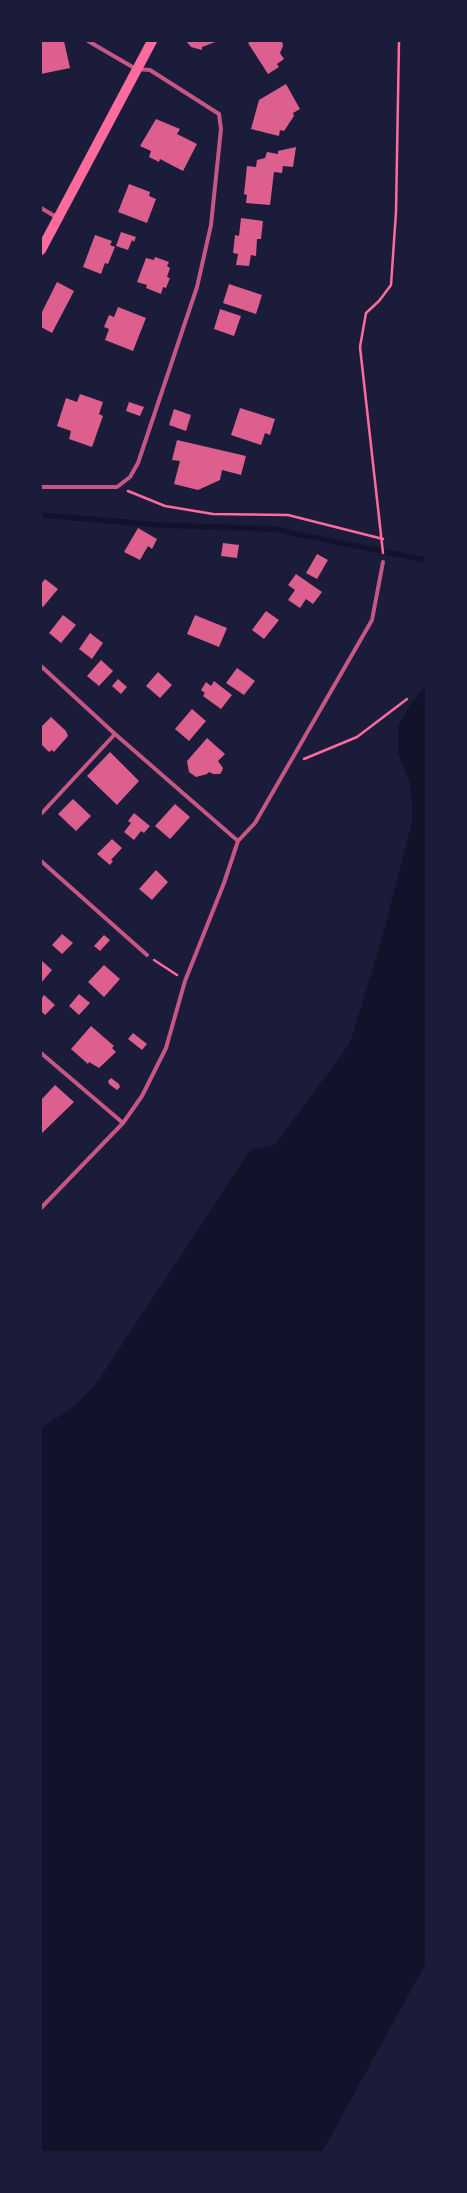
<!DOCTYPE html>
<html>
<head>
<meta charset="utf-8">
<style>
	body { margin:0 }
	#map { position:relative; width:467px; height:2193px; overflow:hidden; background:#1b1b3a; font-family:Montserrat,sans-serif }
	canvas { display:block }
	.frame { position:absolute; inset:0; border:42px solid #1b1b3a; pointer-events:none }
</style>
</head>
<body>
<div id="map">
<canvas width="467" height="2193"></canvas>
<div class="frame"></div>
</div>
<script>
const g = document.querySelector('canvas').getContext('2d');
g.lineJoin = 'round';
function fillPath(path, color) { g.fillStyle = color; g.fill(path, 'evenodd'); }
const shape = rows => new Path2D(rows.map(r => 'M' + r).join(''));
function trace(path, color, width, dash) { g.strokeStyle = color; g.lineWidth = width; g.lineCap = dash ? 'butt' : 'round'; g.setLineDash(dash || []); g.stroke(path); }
fillPath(shape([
	[426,686,426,1963,322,2152,41,2152,41,1428,63,1414,81,1400,100,1378,251,1149,275,1145,350,1043,382,938,413,818,410,783,398,754,398,725,410,705]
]), '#12122b');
trace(shape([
	[41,515,159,525,273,529,426,560]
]), '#12122b', 5.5);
fillPath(shape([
	[41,41,64,41,70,68,41,74],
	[186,41,218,41,202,47,202,50,191,47],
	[251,41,282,41,283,46,280,53,284,59,277,64,279,67,268,74,248,43],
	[286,84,300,109,293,113,294,116,284,131,280,130,279,136,251,129,259,100],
	[156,119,180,129,177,134,197,144,183,171,160,159,159,162,149,157,151,151,140,146],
	[296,147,293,167,283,166,282,173,274,172,270,205,246,203,247,195,244,194,247,166,256,167,257,160,265,158,267,152,278,154,278,151],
	[129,184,150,192,149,196,156,199,147,223,118,212],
	[241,218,263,221,261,239,257,239,256,256,251,255,249,266,236,265,238,254,233,253,235,235,239,236],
	[121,232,136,237,134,242,132,240,128,250,116,246],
	[95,235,112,241,110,245,115,247,108,264,105,263,101,274,83,267],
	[155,257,169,262,167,266,170,268,167,277,170,278,166,288,163,287,161,294,146,288,147,285,137,282,146,258,154,260],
	[57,282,74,291,52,333,41,327,41,314],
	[229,284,262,295,256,314,223,303],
	[118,307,146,318,133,351,105,340,109,329,104,327,109,315,114,317],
	[220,309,241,316,234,336,214,329],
	[80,394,103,402,99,414,103,416,92,447,69,439,71,431,57,426,66,398,77,402],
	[129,402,144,407,140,416,126,411],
	[240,408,275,419,270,435,265,433,261,445,231,435],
	[174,409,191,415,186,431,169,425],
	[177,440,246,456,241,475,222,470,220,480,198,490,174,484,180,461,172,460],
	[138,528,157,539,152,549,148,546,140,560,124,552],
	[223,543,239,545,237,558,221,556],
	[317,554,328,560,317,579,306,573],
	[296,574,322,592,313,604,306,599,300,608,288,600,295,590,288,585],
	[45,579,58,589,43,607,41,605,41,584],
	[266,611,279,620,264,639,252,630],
	[63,615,76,625,61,643,49,633],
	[195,615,227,628,219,647,187,634],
	[90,633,103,643,92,659,79,649],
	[101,660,113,671,99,686,87,676],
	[237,668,255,681,244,695,226,683],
	[158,672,172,685,160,698,146,686],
	[118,679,127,687,121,694,112,686],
	[214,681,232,695,221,709,203,696,205,693,201,690,206,682,211,686],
	[192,709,206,721,189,741,175,729],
	[51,717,66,731,68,736,54,752,52,750,49,752,41,744,41,727],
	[207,738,225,754,218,761,223,768,222,771,220,774,213,774,209,772,207,774,196,777,189,772,187,761],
	[110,752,139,781,117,805,87,776],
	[73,799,91,816,76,831,58,814],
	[175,804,190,817,170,839,155,826],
	[134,813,150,826,144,833,141,831,134,840,124,832,131,823,128,821],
	[112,839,122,848,111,860,113,861,110,865,97,854],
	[156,870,168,882,152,900,139,889],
	[62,934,73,943,62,954,52,945],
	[104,935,110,940,100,951,94,946],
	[41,960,52,970,41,983],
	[104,965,120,979,104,997,88,982],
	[79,994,90,1003,79,1015,69,1006],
	[44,995,55,1005,45,1015,41,1011,41,999],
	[91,1026,114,1046,112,1048,116,1052,99,1068,89,1062,88,1064,71,1049],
	[133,1033,147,1044,142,1050,128,1039],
	[111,1078,119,1084,120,1087,117,1090,109,1084,108,1081],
	[55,1085,74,1102,41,1134,41,1100]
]), '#dd5f8e');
trace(shape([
	[128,491,165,506,213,514,288,515,383,539],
	[383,553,360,347,366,313,379,301,391,285,396,212,399,41],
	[304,759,357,737,407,699],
	[154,960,177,975]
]), '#ff6b9d', 2.5);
trace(shape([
	[41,208,58,218],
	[41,487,117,487,130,477,138,463,197,287,211,225,221,129,219,114,150,70,136,69,88,41],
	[41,666,115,734,238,841],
	[41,814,115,734],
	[41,861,147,955],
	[41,1053,123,1123],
	[41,1208,123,1123,142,1096,166,1048,185,981,224,883,238,841,255,823,372,620,383,562]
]), '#c65784', 4);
trace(shape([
	[41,250,152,41]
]), '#ff6b9d', 10);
</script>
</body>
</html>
